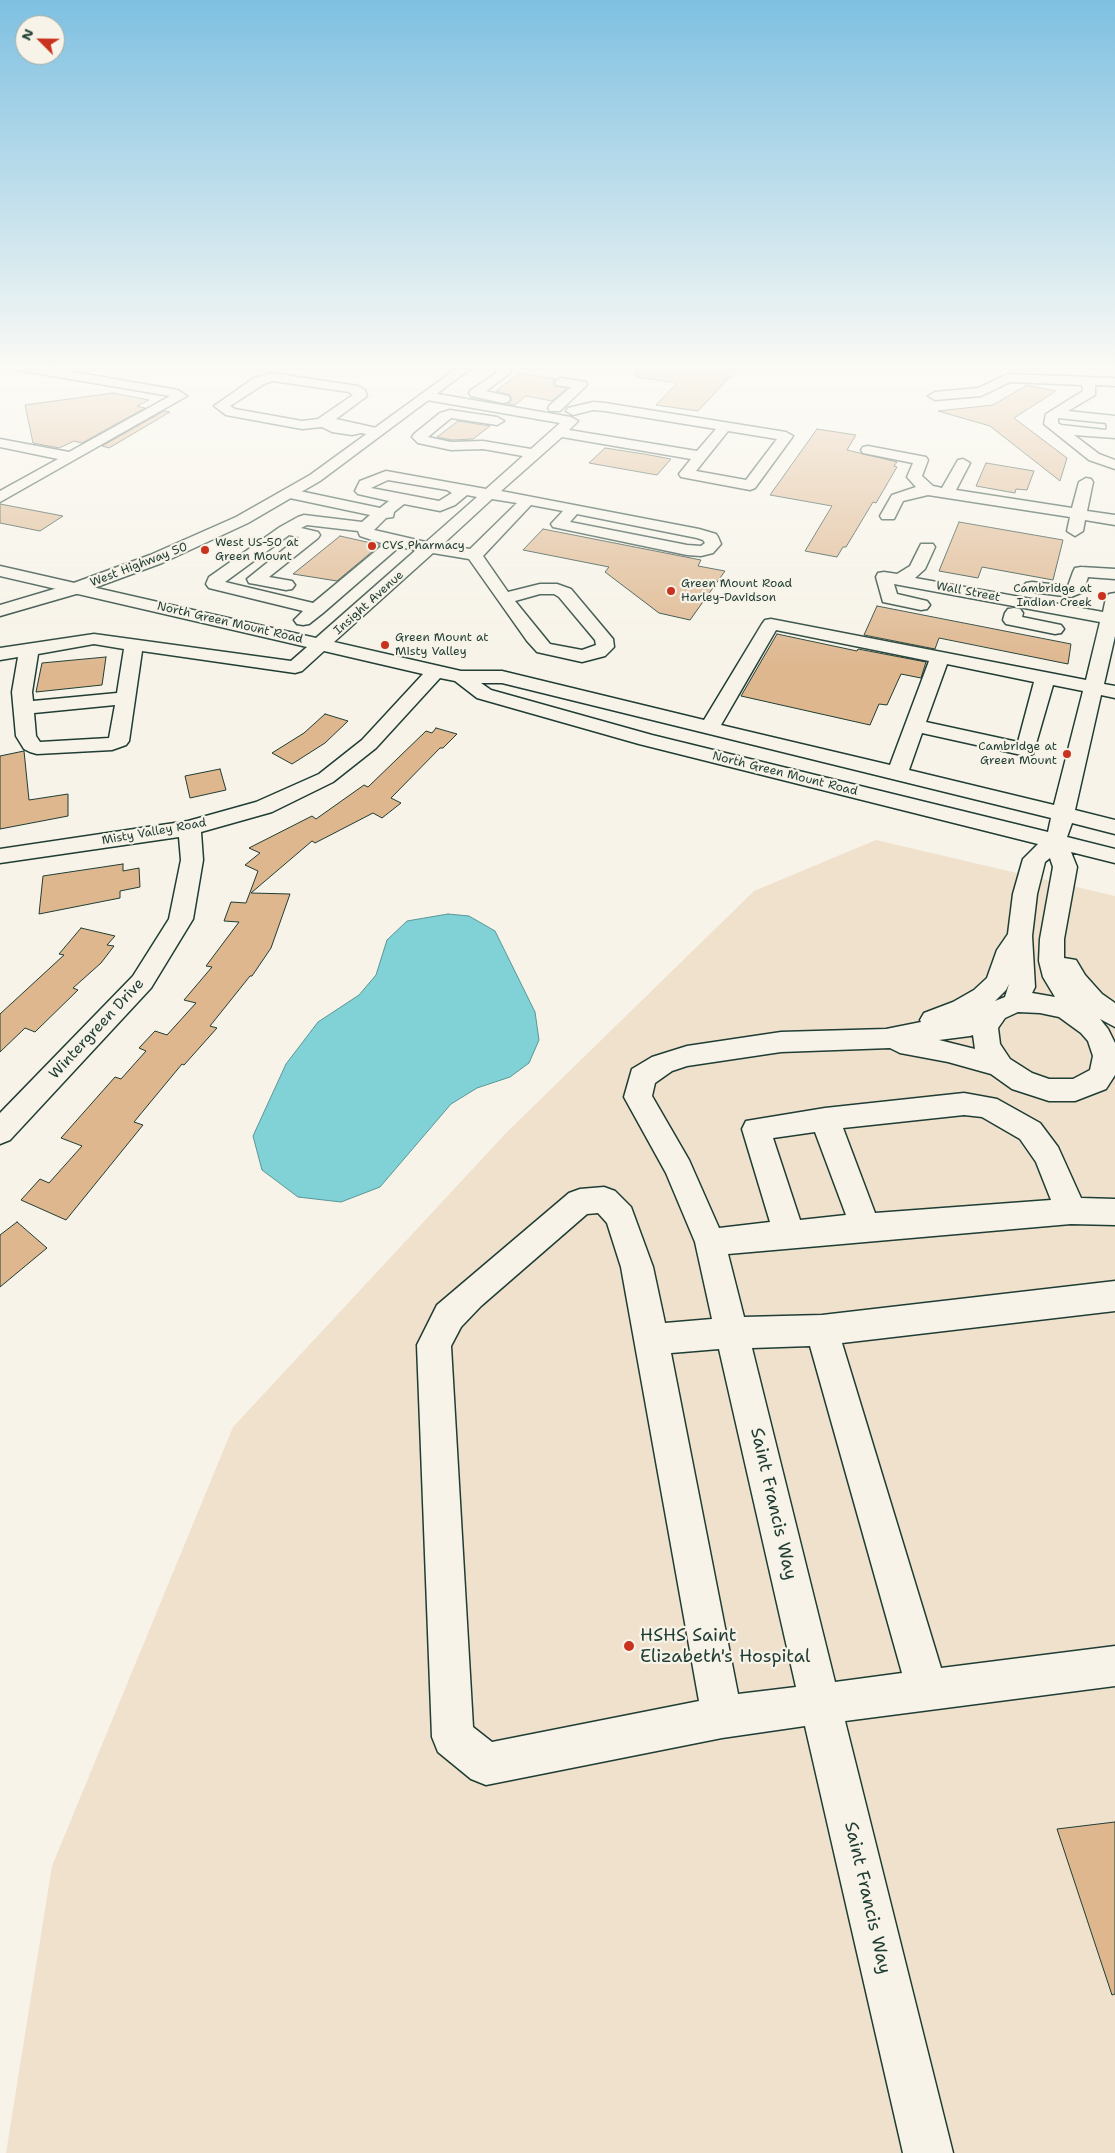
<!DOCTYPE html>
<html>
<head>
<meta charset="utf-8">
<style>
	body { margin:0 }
	#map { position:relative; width:1115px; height:2153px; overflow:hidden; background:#f7f3e8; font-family:"Shantell Sans",sans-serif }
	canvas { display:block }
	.north { position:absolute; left:15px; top:15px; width:50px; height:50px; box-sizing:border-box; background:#f7f3e8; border:1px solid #a1aaa0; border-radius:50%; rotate:293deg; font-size:14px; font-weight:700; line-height:20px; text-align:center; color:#1f3d34 }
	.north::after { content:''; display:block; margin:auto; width:18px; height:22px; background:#c8321e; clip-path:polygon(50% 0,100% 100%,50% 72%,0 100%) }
</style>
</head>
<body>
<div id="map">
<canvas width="1115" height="2153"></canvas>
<div class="north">N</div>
</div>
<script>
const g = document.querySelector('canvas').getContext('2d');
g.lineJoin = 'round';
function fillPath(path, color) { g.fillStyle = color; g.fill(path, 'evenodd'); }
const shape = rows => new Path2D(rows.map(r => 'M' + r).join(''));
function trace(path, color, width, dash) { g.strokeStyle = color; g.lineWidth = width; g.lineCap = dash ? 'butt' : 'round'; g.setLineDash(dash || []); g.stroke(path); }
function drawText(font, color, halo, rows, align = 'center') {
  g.font = font + ' "Shantell Sans",sans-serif'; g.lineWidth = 4.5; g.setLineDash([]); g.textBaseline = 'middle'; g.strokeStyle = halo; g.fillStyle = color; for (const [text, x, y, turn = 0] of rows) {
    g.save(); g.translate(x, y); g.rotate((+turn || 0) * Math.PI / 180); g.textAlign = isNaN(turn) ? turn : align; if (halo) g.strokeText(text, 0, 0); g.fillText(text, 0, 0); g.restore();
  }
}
fillPath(shape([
	[876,840,1115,896,1115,2153,6,2153,52,1866,233,1427,507,1132,754,891]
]), '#f0e1cd');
const water = shape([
	[448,914,469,916,495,931,535,1012,539,1040,529,1063,510,1077,477,1088,451,1104,380,1187,341,1202,298,1197,262,1170,253,1136,286,1064,318,1022,359,995,376,975,387,940,407,921,448,914]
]);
fillPath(water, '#80d2d6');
trace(water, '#599695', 1);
const building = shape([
	[636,366,740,366,698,411,656,405,677,383,636,377,636,366],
	[519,373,556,379,553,381,554,386,567,388,552,401,526,396,515,405,507,404,512,400,510,395,496,391,519,373],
	[1027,385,1056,391,1014,418,1067,458,1060,481,990,426,938,411,993,405,1027,385],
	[113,393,149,400,137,406,145,408,82,443,74,441,59,448,33,443,25,405,113,393],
	[164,411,170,412,109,448,102,446,164,411],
	[458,421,490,426,473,439,452,440,437,437,458,421],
	[817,429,856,435,847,450,897,462,894,466,897,467,876,503,873,502,846,547,843,547,837,557,805,551,832,506,770,495,817,429],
	[605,448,644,454,671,459,657,475,589,463,605,448],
	[986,463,1034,471,1027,490,1016,489,1015,493,976,486,986,463],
	[0,504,63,516,40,531,0,523,0,504],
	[959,522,1063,540,1053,580,982,567,978,578,939,571,959,522],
	[543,529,701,560,698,566,725,571,690,620,659,613,605,572,609,567,523,550,543,529],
	[340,536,380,545,337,581,293,574,340,536],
	[877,606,1071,644,1068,664,939,638,935,649,864,635,877,606],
	[777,634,857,651,858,649,926,662,921,678,901,674,887,705,879,704,870,725,741,696,777,634],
	[106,657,102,685,36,692,42,663,106,657],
	[325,714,348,721,325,743,292,764,272,753,304,733,325,714],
	[436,728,457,734,443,748,440,748,391,798,401,803,382,818,373,813,315,843,312,841,251,893,290,894,271,948,252,976,250,976,210,1026,217,1028,184,1065,182,1064,134,1122,143,1125,66,1220,21,1200,40,1179,49,1183,82,1146,61,1138,115,1077,121,1079,146,1051,139,1048,155,1031,167,1035,196,1003,184,1000,212,967,206,966,239,922,224,921,231,902,246,903,258,871,245,865,260,853,249,848,312,816,316,819,364,785,368,787,426,731,432,733,436,728],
	[24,751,29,800,68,794,68,816,0,829,0,756,24,751],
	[220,769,226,790,190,798,185,776,220,769],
	[123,864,123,871,139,868,140,887,120,891,120,898,39,914,43,876,123,864],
	[81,928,115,936,107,945,114,946,101,963,73,988,78,990,35,1032,25,1028,0,1052,0,1014,64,955,59,954,81,928],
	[17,1222,47,1248,0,1287,0,1235,17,1222],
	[1115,1822,1115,1994,1112,1995,1057,1829,1115,1822]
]);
fillPath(building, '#deb78f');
trace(building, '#1f3d34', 1);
const minor = shape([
	[11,366,39,366,178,390,187,396,0,502,0,491,58,459,0,447,0,439,69,452,170,396,17,370,11,366],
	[505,367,511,371,509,374,486,391,508,396,510,399,508,402,503,403,471,396,469,393,471,390,505,367],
	[272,373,358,386,365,390,367,396,336,419,381,429,383,432,376,436,361,433,352,435,332,432,322,427,302,429,226,415,214,406,254,378,272,373],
	[273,381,349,392,353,395,318,419,302,421,235,409,230,406,264,384,273,381],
	[1008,374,1115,378,1115,386,1095,385,1095,395,1068,411,1115,416,1115,438,1074,435,1099,454,1115,460,1115,469,1089,460,1044,424,1046,414,1083,391,1082,385,1010,382,981,396,935,400,928,396,935,392,978,388,1008,374],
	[1058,418,1106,423,1107,427,1106,430,1061,425,1058,423,1058,418],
	[561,378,586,382,587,385,560,411,550,411,548,408,550,405,571,387,556,385,555,382,561,378],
	[426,392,571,417,578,421,569,430,697,451,716,429,605,411,593,410,573,415,566,411,568,408,593,402,605,403,786,432,793,436,755,488,750,490,681,477,679,474,691,459,562,437,501,491,699,529,716,534,718,537,721,544,713,553,701,556,687,555,553,527,551,524,563,511,531,505,483,556,508,592,540,584,557,584,571,589,613,639,614,647,605,656,582,662,537,652,527,641,469,559,433,553,334,642,461,671,502,671,704,720,762,624,765,620,771,619,1086,680,1100,622,894,584,897,594,927,601,930,605,927,609,921,610,883,602,876,577,878,573,884,572,897,574,910,566,921,544,933,544,935,547,925,569,915,578,1103,612,1106,598,1109,594,1115,593,1115,636,1104,684,1115,686,1115,698,1101,695,1075,810,1115,820,1115,834,1072,823,1067,837,1115,849,1115,863,1071,852,1077,867,1064,939,1064,958,1076,960,1085,975,1102,994,1115,1003,1115,1027,1100,1019,1108,1029,1115,1043,1115,1075,1106,1089,1075,1101,1049,1101,1012,1089,991,1074,948,1062,900,1053,890,1048,781,1052,687,1066,672,1071,655,1083,652,1096,689,1160,719,1228,770,1222,742,1129,746,1121,825,1108,964,1093,997,1099,1040,1123,1058,1147,1081,1198,1115,1199,1115,1225,1071,1224,728,1254,744,1317,822,1315,1115,1281,1115,1311,842,1343,941,1668,1115,1646,1115,1686,845,1721,953,2153,903,2153,805,1726,722,1738,486,1785,471,1779,438,1752,432,1737,417,1345,437,1305,569,1193,580,1189,604,1187,615,1191,631,1207,653,1267,665,1323,712,1319,695,1242,666,1173,624,1097,632,1069,652,1057,687,1046,781,1032,886,1029,921,1022,920,1020,924,1013,953,1002,974,990,987,978,997,950,1008,934,1013,894,1023,859,1038,844,639,744,477,698,455,681,440,678,376,748,333,782,272,812,201,832,203,860,193,919,151,988,10,1140,0,1144,0,1113,133,976,169,919,181,860,179,837,0,863,0,849,188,821,256,802,319,774,362,740,423,674,324,651,302,671,295,673,142,651,129,741,126,745,112,750,37,754,30,752,24,749,16,736,12,692,18,657,0,660,0,648,94,634,291,661,307,647,0,576,0,566,316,638,416,550,399,547,323,613,309,624,303,625,297,624,294,620,303,611,209,588,206,584,209,577,280,527,298,517,304,515,362,522,370,515,285,497,282,494,285,491,290,489,380,508,389,501,358,494,355,491,360,481,386,471,486,489,523,456,483,449,451,450,418,443,412,437,414,434,440,413,450,410,497,417,504,421,497,425,451,418,428,437,451,442,483,441,531,449,560,423,421,399,419,396,426,392],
	[728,431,777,439,746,480,696,471,728,431],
	[388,480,447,490,452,493,439,501,371,488,388,480],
	[467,495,477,497,426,542,374,530,386,518,393,517,394,512,404,504,440,511,455,505,467,495],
	[492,499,517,503,470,549,442,545,492,499],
	[577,514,697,538,703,540,705,543,701,546,687,545,570,522,577,514],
	[307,525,358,531,360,536,384,544,313,603,225,582,289,535,299,537,247,579,249,583,255,584,286,590,292,589,295,585,292,581,269,577,318,538,320,535,318,532,301,528,307,525],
	[540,594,554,594,559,597,595,640,596,645,582,650,550,644,515,601,540,594],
	[776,630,929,661,890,765,721,725,776,630],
	[94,644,124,649,117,693,33,701,32,692,38,654,94,644],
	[947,664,1034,682,1018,742,926,722,947,664],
	[481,683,502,683,1051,818,1048,832,652,735,491,690,481,683],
	[1053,685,1083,691,1054,805,909,770,922,733,1026,756,1033,754,1053,685],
	[115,705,109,738,40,742,36,736,34,713,115,705],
	[1050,858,1053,867,1040,939,1039,961,1043,977,1055,997,1032,993,1035,987,1032,936,1037,894,1045,862,1050,858],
	[1009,984,1005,997,995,1001,1006,990,1009,984],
	[1018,1012,1040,1013,1059,1017,1081,1033,1088,1041,1093,1056,1090,1070,1073,1079,1049,1079,1032,1073,1010,1059,1000,1044,998,1028,1005,1018,1018,1012],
	[973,1035,975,1049,939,1040,970,1036,973,1035],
	[964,1115,982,1117,1020,1139,1036,1162,1051,1200,875,1213,843,1128,964,1115],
	[815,1132,846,1215,800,1220,773,1138,815,1132],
	[598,1213,607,1223,621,1267,699,1701,492,1742,473,1727,451,1346,461,1327,481,1306,587,1214,598,1213],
	[810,1346,902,1673,835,1682,752,1348,810,1346],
	[719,1349,796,1687,738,1694,671,1353,719,1349],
	[868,446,926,457,928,460,922,476,933,486,942,488,958,460,963,459,970,463,956,490,1072,508,1079,482,1086,478,1091,479,1093,482,1087,511,1115,515,1115,525,1085,520,1083,531,1075,536,1067,531,1070,517,928,495,903,501,894,519,882,519,880,516,892,495,916,487,907,477,913,463,863,453,861,450,863,447,868,446],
	[1081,567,1115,569,1115,579,1088,577,1083,592,1071,597,1032,592,1026,591,1023,587,1026,583,1032,582,1068,586,1073,572,1075,568,1081,567],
	[1014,608,1020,609,1023,613,1022,617,1061,625,1064,629,1061,633,1055,634,1006,624,1003,620,1005,613,1008,609,1014,608]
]);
const major = shape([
	[460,366,474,366,320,481,248,523,162,563,83,592,0,616,0,605,71,584,150,555,236,517,310,475,460,366]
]);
trace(minor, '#1f3d34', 3);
trace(major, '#1f3d34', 3);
fillPath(minor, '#f7f3e8');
fillPath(major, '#f7f3e8');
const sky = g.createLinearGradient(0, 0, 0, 667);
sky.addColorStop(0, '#7ec0e1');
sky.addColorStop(0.55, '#fbfaf5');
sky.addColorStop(1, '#fbfaf500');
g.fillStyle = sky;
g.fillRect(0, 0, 1115, 667);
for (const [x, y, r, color] of [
	[372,546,5,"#c8321e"],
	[205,550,5,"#c8321e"],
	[671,591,5,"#c8321e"],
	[1102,596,5,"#c8321e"],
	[385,645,5,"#c8321e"],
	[1067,754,5,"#c8321e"],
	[629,1646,6,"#c8321e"]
]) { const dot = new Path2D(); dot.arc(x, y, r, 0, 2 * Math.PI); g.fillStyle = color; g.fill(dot); trace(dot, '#f7f3e8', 2); }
drawText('12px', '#1f3d34', '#f7f3e8', [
	["West US-50 at",215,543],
	["Green Mount",215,557],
	["CVS Pharmacy",382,546],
	["Green Mount Road",681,584],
	["Harley-Davidson",681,598],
	["Cambridge at",1092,589,"right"],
	["Indian Creek",1092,603,"right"],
	["Green Mount at",395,638],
	["Misty Valley",395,652],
	["Cambridge at",1057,747,"right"],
	["Green Mount",1057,761,"right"]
], 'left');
drawText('12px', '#1f3d34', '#f7f3e8', [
	["West Highway 50",139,565,-21],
	["Wall Street",968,592,11],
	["Insight Avenue",369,603,-42],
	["North Green Mount Road",230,623,13],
	["North Green Mount Road",785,774,14],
	["Misty Valley Road",154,832,-10]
]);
drawText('15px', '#1f3d34', '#f7f3e8', [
	["Wintergreen Drive",97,1029,-47]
]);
drawText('18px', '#1f3d34', '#f7f3e8', [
	["Saint Francis Way",773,1504,77],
	["Saint Francis Way",867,1898,77]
]);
drawText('18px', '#1f3d34', '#f7f3e8', [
	["HSHS Saint",640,1636],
	["Elizabeth's Hospital",640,1657]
], 'left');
</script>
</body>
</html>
